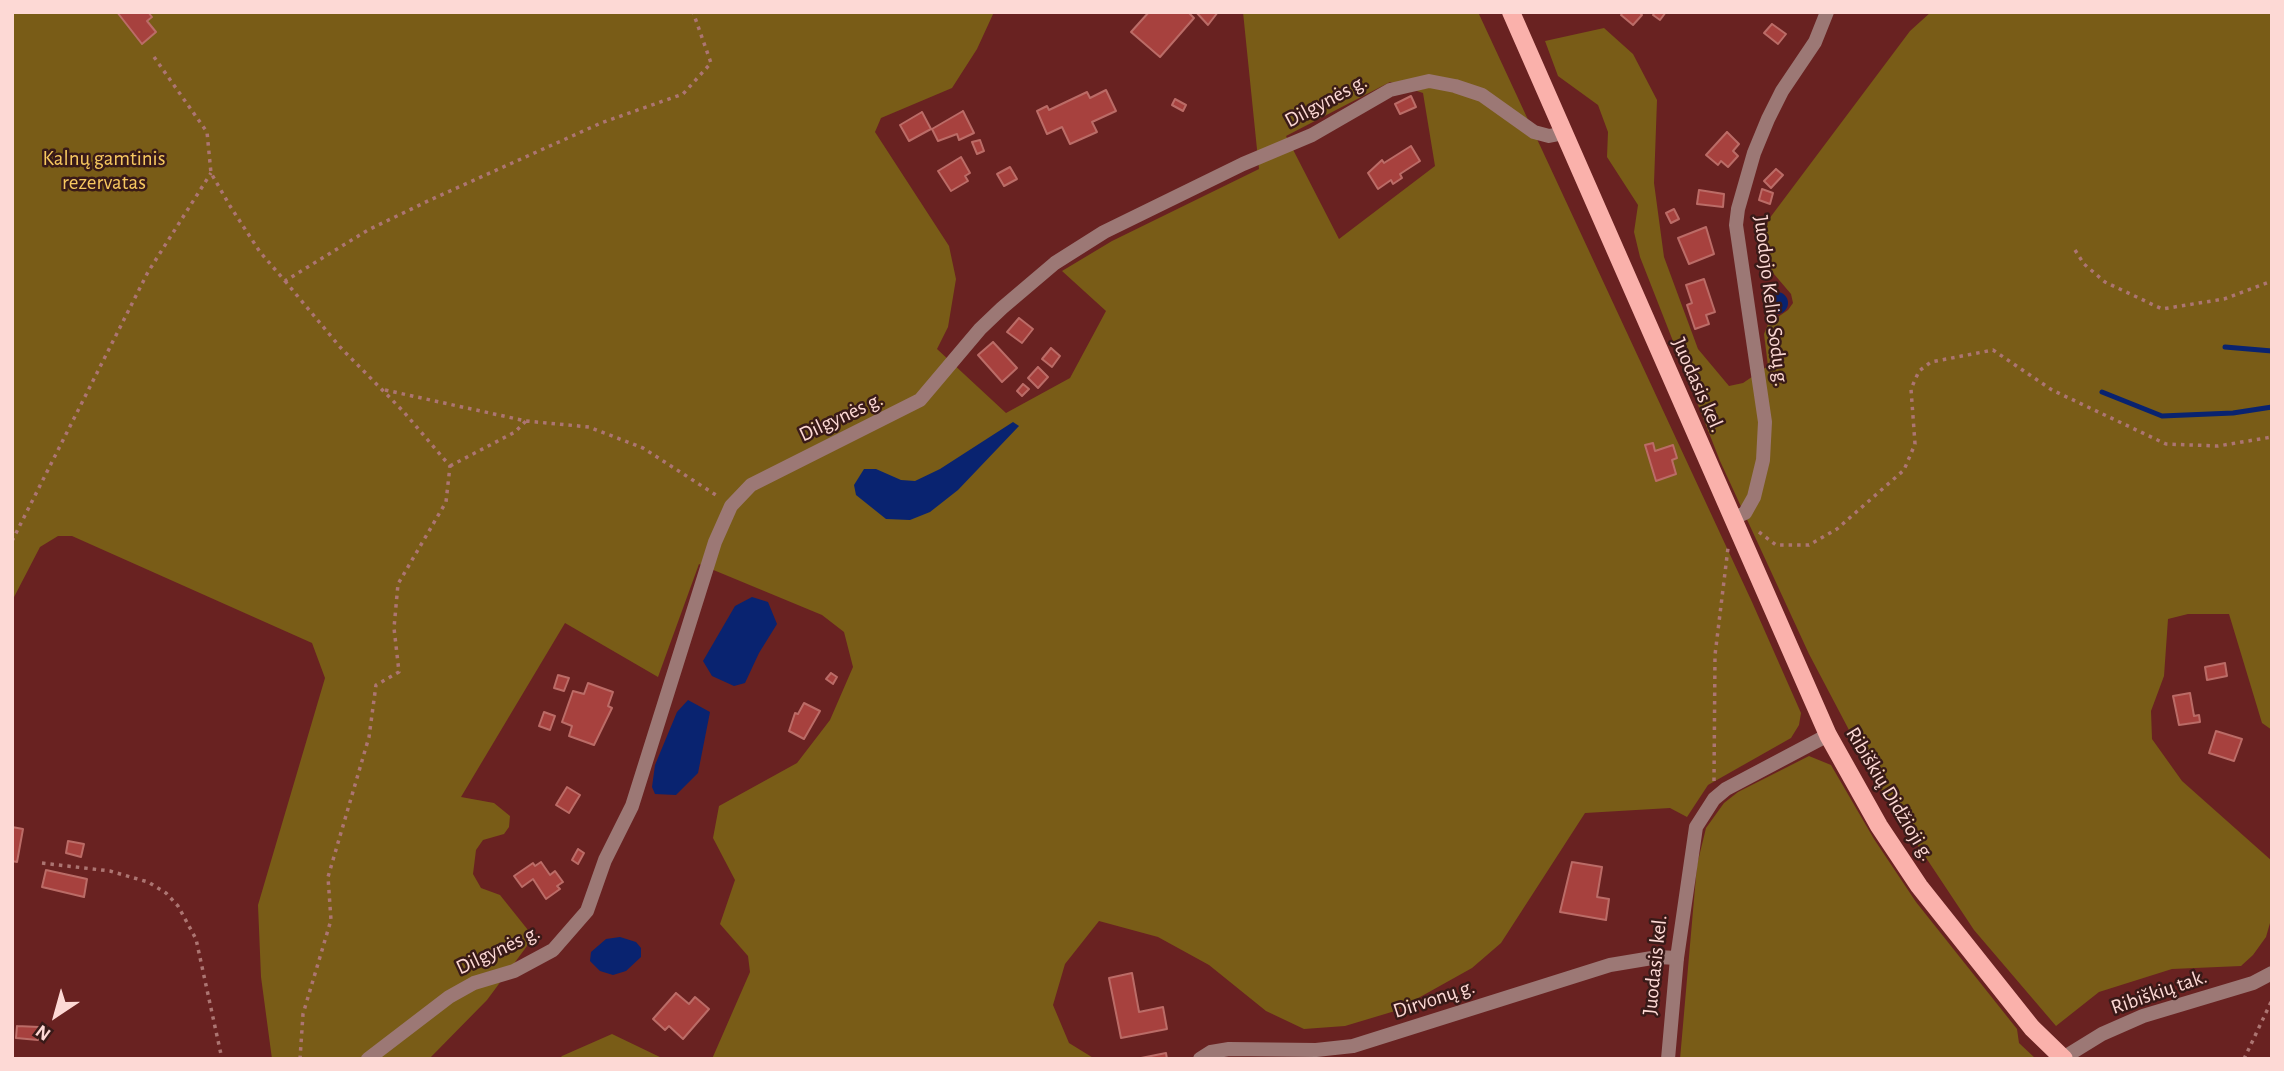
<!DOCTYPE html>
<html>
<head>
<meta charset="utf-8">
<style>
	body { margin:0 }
	#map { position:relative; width:2284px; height:1071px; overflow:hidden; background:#692221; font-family:"Alegreya Sans",sans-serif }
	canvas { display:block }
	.frame { position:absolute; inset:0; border:14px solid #fdd9d5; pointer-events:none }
	.north { position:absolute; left:21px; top:980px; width:70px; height:70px; -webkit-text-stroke:5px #391a18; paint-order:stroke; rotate:216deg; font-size:19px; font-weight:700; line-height:28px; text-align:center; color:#fdd9d5 }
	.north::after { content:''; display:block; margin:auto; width:24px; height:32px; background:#fdd9d5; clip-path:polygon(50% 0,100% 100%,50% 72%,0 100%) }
</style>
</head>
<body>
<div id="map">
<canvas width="2284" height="1071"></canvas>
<div class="frame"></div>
<div class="north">N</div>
</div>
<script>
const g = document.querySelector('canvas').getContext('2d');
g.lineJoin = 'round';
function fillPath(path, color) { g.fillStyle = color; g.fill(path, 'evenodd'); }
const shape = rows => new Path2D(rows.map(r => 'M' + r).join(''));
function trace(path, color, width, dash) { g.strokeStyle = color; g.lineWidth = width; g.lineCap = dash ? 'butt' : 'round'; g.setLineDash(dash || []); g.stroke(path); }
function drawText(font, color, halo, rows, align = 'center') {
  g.font = font + ' "Alegreya Sans",sans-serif'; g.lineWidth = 5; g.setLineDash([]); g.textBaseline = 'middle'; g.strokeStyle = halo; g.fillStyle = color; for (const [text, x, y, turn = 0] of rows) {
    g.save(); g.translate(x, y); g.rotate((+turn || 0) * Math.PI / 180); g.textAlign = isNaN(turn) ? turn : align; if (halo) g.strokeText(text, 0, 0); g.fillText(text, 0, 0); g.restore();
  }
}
fillPath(shape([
	[12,12,994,12,977,49,952,88,881,118,875,132,949,246,956,279,948,327,937,349,1006,413,1070,378,1106,311,1062,271,1112,241,1259,169,1243,12,1478,12,1752,602,1801,713,1799,725,1791,738,1708,785,1687,817,1670,808,1585,813,1501,943,1472,968,1395,1011,1345,1026,1304,1029,1266,1011,1209,965,1158,937,1099,921,1065,964,1053,1005,1069,1043,1095,1059,712,1059,750,972,748,956,720,924,735,880,713,838,719,806,797,763,830,720,853,667,844,632,822,615,699,564,658,677,565,623,461,797,494,803,510,816,509,827,504,834,483,840,476,850,473,874,481,888,500,895,528,930,527,946,487,1000,429,1059,272,1059,261,977,258,905,325,678,312,643,72,536,58,536,40,547,12,601],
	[1390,82,1423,93,1435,166,1339,239,1286,136],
	[1931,12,2272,12,2272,730,2262,723,2229,614,2188,614,2168,619,2164,676,2151,711,2152,739,2182,781,2272,861,2272,916,2266,937,2253,955,2241,966,2172,969,2099,992,2056,1026,1974,930,1879,787,1809,654,1720,461,1640,257,1634,232,1638,205,1607,157,1608,132,1598,105,1558,76,1545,41,1604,28,1633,54,1657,100,1654,183,1664,257,1698,349,1729,386,1743,383,1768,366,1764,334,1768,324,1788,310,1793,303,1791,294,1768,267,1759,248,1769,219,1910,31],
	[1809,756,1831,765,1874,839,1916,902,2017,1029,2019,1043,2036,1059,1680,1059,1697,865,1706,828,1724,803,1738,792],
	[612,1034,664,1059,559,1059,562,1056]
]), '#795c17');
fillPath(shape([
	'1766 303a11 11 0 1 1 22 0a11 11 0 1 1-22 0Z',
	[1013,422,1019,426,958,490,930,512,910,520,886,519,856,495,854,485,864,469,876,469,901,480,915,481,940,469],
	[752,597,768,602,777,624,759,653,745,683,734,686,712,676,703,661,735,606],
	[688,700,710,712,698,773,676,795,655,794,652,787,655,765,677,712],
	[620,937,636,942,641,948,641,957,626,971,613,975,600,971,590,961,591,952,606,939]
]), '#092370');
trace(shape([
	[2225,347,2272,351],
	[2102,392,2162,416,2233,413,2272,407]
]), '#092370', 5);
const building = shape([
	[117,12,148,12,152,17,147,21,156,32,142,44,117,12],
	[1149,12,1188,12,1194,18,1160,57,1131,32,1149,12],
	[1196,12,1218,12,1208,25,1196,12],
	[1623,12,1639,12,1642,15,1633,25,1621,15,1623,12],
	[1655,12,1666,12,1660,20,1653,15,1655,12],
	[1772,24,1786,34,1778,44,1764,33,1772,24],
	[1106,90,1116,111,1092,122,1097,132,1070,144,1062,127,1047,134,1037,111,1047,106,1049,110,1087,92,1090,98,1106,90],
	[1411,96,1416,107,1400,114,1395,104,1411,96],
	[1175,99,1186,105,1183,111,1172,105,1175,99],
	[963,111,974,133,959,140,957,134,938,141,932,129,963,111],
	[922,112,931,129,909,141,900,125,922,112],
	[1727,132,1739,144,1733,151,1738,156,1728,167,1721,161,1718,165,1706,155,1727,132],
	[980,140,984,151,977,154,972,142,980,140],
	[1411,146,1420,161,1400,174,1402,178,1393,184,1391,180,1378,189,1368,173,1382,160,1384,163,1411,146],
	[961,157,970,173,965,176,968,181,951,191,938,171,961,157],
	[1010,167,1017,179,1004,186,997,174,1010,167],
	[1776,169,1783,175,1771,188,1764,181,1776,169],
	[1762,189,1773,193,1770,204,1759,200,1762,189],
	[1699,190,1724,194,1723,207,1697,204,1699,190],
	[1674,209,1679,219,1671,223,1666,213,1674,209],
	[1706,227,1714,254,1689,264,1678,238,1706,227],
	[1704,279,1715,312,1706,315,1709,324,1695,329,1687,305,1692,303,1686,285,1704,279],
	[1019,318,1033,329,1022,343,1007,332,1019,318],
	[993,342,1017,368,1002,382,978,355,993,342],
	[1051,348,1060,356,1052,367,1042,359,1051,348],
	[1038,367,1048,377,1038,388,1028,378,1038,367],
	[1023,384,1029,389,1022,396,1017,391,1023,384],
	[1653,443,1655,451,1673,445,1677,458,1672,460,1676,474,1656,481,1645,445,1653,443],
	[2225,663,2227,676,2207,680,2205,667,2225,663],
	[831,673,837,677,833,684,826,679,831,673],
	[558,675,569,678,564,691,554,688,558,675],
	[588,683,613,692,608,706,612,708,594,745,569,736,572,726,562,722,573,691,584,694,588,683],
	[2190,693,2194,716,2199,715,2200,722,2179,725,2173,696,2190,693],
	[804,703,820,711,804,739,789,731,795,713,798,714,804,703],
	[544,712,555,716,550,730,539,726,544,712],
	[2216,731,2242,739,2234,761,2209,753,2216,731],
	[567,787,580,795,569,813,556,805,567,787],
	[12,827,23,829,17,862,12,861,12,827],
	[68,841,84,844,81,857,66,853,68,841],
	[578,849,584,853,578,864,572,860,578,849],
	[541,862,550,875,555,871,563,882,557,886,560,889,546,899,533,879,522,887,514,876,533,863,535,866,541,862],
	[1572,862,1602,867,1597,897,1609,899,1606,920,1560,912,1572,862],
	[46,870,87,879,84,897,42,887,46,870],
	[1132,973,1139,1012,1163,1007,1167,1029,1121,1038,1109,978,1132,973],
	[676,993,689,1004,695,997,709,1009,683,1039,669,1026,665,1030,653,1019,676,993],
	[17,1026,39,1027,38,1040,16,1038,17,1026],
	[1166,1053,1167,1059,1136,1059,1166,1053]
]);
fillPath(building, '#a7413e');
trace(building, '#bb6c67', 2);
trace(shape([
	[154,57,207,132,211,173,230,206,260,252,285,281,368,230,430,200,601,123,683,94,711,63,693,12],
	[2075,250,2084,264,2105,282,2162,309,2224,299,2272,281],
	[285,281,340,347,403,411,450,466,446,502,398,584,394,628,399,672,376,685,369,737,328,877,331,920,303,1014,300,1059],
	[385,390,526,421,589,427,643,448,719,497],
	[450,466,515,432,526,421],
	[1759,532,1776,545,1809,545,1837,529,1904,470,1915,444,1911,389,1919,371,1931,362,1993,350,2052,390,2166,444,2218,446,2272,437],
	[12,541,148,272,211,173],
	[1714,781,1715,655,1728,548],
	[42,863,110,871,148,882,166,893,178,906,196,939,222,1059],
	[2244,1059,2272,1000]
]), '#ac7572', 3.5, [3.5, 5]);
trace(shape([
	[1732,519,1745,513,1754,497,1763,460,1765,422,1736,225,1738,209,1754,153,1768,119,1782,91,1815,42,1827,12],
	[2063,1058,2102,1034,2143,1016,2253,983,2272,973],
	[368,1059,449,997,474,983,514,971,553,950,587,911,605,860,632,806,715,542,731,506,751,485,920,400,980,329,1002,308,1055,263,1104,232,1243,164,1312,135,1390,90,1429,81,1455,86,1482,95,1534,132,1549,136,1564,133],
	[1200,1059,1211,1052,1229,1049,1316,1050,1353,1046,1610,965,1658,957,1677,958]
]), '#9c7875', 14);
trace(shape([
	[1668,1059,1677,958,1696,827,1714,799,1726,789,1828,735]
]), '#9c7875', 14);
trace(shape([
	[1511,12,1828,735,1879,826,1919,886,2032,1028,2064,1059]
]), '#fab1ab', 18);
drawText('21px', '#fdd9d5', '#391a18', [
	["Dilgynės g.",1326,101,-28],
	["Juodojo Kelio Sodų g.",1771,301,83],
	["Juodasis kel.",1698,385,66],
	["Dilgynės g.",841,417,-25],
	["Ribiškių Didžioji g.",1890,794,59],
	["Dilgynės g.",498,950,-25],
	["Juodasis kel.",1655,965,-84],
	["Ribiškių tak.",2159,992,-19],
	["Dirvonų g.",1434,999,-18]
]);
drawText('21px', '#f7c860', '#391a18', [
	["Kalnų gamtinis",104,159],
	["rezervatas",104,183]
]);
</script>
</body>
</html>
